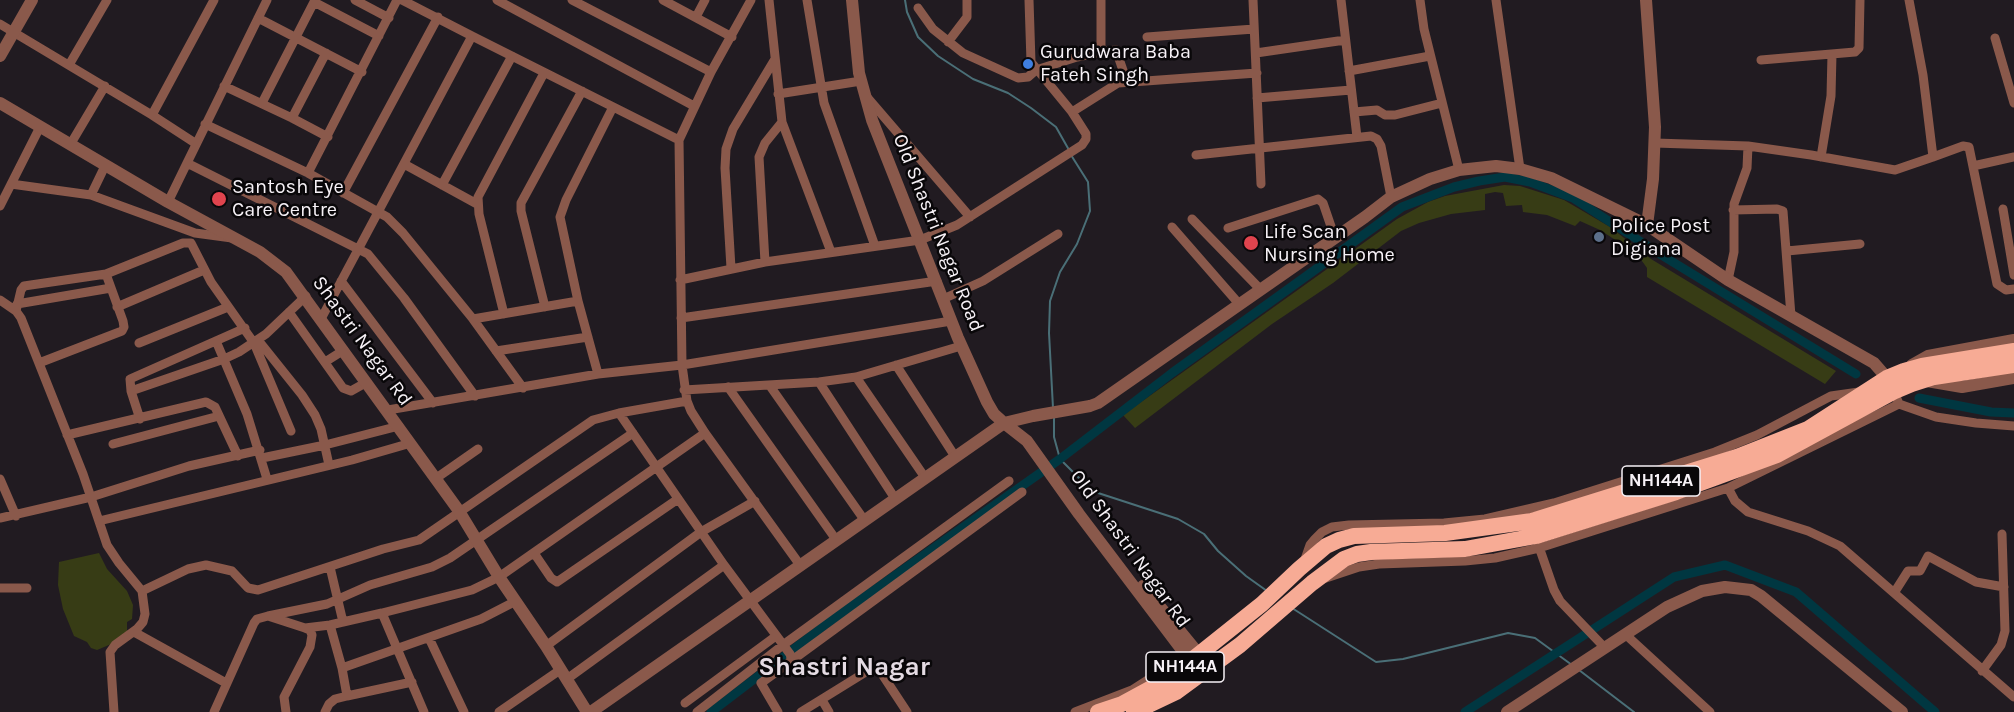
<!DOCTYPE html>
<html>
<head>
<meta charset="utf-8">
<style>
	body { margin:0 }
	canvas { display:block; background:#211b21 }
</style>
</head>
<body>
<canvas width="2014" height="712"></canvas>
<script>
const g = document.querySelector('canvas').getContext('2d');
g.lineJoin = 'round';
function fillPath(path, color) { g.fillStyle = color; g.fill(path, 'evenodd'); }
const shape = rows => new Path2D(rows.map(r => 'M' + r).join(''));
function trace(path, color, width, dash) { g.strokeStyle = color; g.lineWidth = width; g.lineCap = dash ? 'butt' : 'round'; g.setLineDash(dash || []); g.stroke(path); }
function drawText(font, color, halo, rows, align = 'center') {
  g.font = font + ' Karla,sans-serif'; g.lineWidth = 5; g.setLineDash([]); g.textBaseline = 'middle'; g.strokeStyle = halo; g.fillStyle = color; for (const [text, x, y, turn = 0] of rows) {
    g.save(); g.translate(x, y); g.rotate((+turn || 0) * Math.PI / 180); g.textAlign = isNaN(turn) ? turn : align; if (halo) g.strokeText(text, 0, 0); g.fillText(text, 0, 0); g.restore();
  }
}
fillPath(shape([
	[1504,185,1520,186,1564,200,1610,227,1651,259,1836,371,1825,384,1647,277,1647,268,1637,254,1600,230,1580,221,1575,226,1547,215,1523,212,1522,205,1506,206,1503,193,1495,192,1485,194,1485,210,1451,214,1419,223,1401,231,1333,283,1272,324,1135,428,1123,415,1397,219,1428,202,1445,196],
	[99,553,107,569,127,591,133,605,132,619,127,622,127,631,116,642,97,650,91,648,87,642,74,636,63,609,58,585,59,562]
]), '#373c15');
trace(shape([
	[905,0,907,12,918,37,938,56,973,79,1008,93,1031,108,1056,127,1069,150],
	[1053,408,1049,333,1050,301,1060,272,1077,244,1090,211,1088,182,1071,155],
	[1054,417,1054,437,1060,459,1092,491,1178,519,1204,534,1218,551,1246,576,1267,591],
	[1292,608,1376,662,1403,659,1508,633,1535,638,1572,665],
	[1579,670,1634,712]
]), '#4a6f77', 2);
trace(shape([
	[1919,398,1991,412,2014,413],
	[711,712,829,622,1060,459,1172,373,1402,207,1454,187,1479,181,1505,177,1530,182,1573,198,1663,256,1856,374],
	[1465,712,1674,577,1725,565,1796,592,1935,712]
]), '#003741', 9);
trace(shape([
	[267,0,187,163,368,254,404,298,475,396],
	[355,0,389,18],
	[402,0,472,36],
	[497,0,694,106],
	[572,0,711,72],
	[663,0,732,37],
	[751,0,711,72,679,140,682,365,687,401,691,411,705,433,800,565],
	[769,0,782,122,831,252],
	[807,0,824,103,875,246],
	[1253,0,1261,184],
	[1341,0,1357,137],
	[1420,0,1424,29,1459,170],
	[1496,0,1520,169],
	[1909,0,1923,75,1933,157,1963,146,1969,147,1997,284,2006,290,2014,289],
	[918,8,933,29,963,53,1018,78,1028,77,1036,70,1077,57,1101,52,1101,0],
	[696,17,705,0],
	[258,18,362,72],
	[0,24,152,115,195,143],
	[1147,37,1254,29],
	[1995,38,2014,103],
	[948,42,967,17,967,0],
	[1101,52,1116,50,1127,82],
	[1256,53,1345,40],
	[1761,60,1855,52,1859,48,1860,0],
	[69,65,107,0],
	[1349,71,1430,56],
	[224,86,292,118,328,137],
	[778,94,861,81],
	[866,96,970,217],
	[1257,98,1351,90],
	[262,103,314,2,379,36],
	[1072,112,1118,83,1257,73],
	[1354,112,1377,110,1385,115,1395,115,1442,103],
	[152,115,214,0],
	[292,118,326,53],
	[205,124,308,173,387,217,403,233,473,319,523,388],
	[1655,143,1748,146,1811,155,1895,170,1933,157],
	[70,145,105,86],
	[1196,155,1371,136,1377,139,1381,146,1391,197],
	[1821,157,1831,96,1832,54],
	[404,164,477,204],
	[1973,166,2014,157],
	[308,173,397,0],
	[11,184,91,195,195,233,232,238],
	[442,185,512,56],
	[343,193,438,17],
	[91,195,105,166],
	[168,202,187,163],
	[0,206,40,127],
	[2003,209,2014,275],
	[1733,210,1777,209,1783,211,1791,316],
	[1192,219,1261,290],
	[1172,227,1240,305],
	[1228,228,1318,199,1323,203,1335,238],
	[1787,251,1860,244],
	[765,262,759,157,765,143,782,122],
	[731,268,725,168,726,149,733,129,775,59],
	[680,280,765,262,920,240,957,225,1082,145,1086,139,1086,134,1072,112,1031,62,1029,0],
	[1728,280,1734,252,1734,204,1747,168,1748,146],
	[341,281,433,403],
	[943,299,983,281,1058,234],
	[0,300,16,311,21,318,83,474,107,545,119,563,142,591,145,614,143,622,137,629,115,645,110,652,114,712],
	[17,304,111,288],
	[117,307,204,270],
	[545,307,521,211,521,203,582,91],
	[16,311,21,290,24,286,106,274,183,243,191,243,211,282,254,343,291,431],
	[289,312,343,388,351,391,367,382],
	[504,314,479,214,478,197,544,73],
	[681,318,937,281],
	[321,319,472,36,679,140],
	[473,319,578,301],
	[258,340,302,395,315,415,321,429,329,465],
	[216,341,247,414,267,479],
	[139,343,228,307],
	[496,351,588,337],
	[325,362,344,350],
	[39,363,122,331,124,327,123,321,106,274],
	[896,365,956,458],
	[598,374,578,301,560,217,566,200,613,107],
	[856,377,926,479],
	[819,382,896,500],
	[770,386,865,521],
	[728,387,837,541],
	[684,390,819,382,856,377,961,346],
	[131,391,224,359,239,352,266,334,306,296],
	[1897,399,1899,404,1936,417,1976,423,2014,426],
	[1899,404,1728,488,1735,501,1748,512,1808,531,1840,546,2014,697],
	[388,410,598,374,682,365,951,321],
	[619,413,724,565,790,654,791,658,790,662,761,683,778,712],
	[140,419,131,391,130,379,245,328],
	[67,435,206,402,215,407,238,456],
	[113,444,219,416],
	[262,458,325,445,399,426],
	[0,479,16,516],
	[435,479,478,449],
	[0,518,91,497,189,466,260,450],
	[99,521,352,460,411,443],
	[1538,544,1554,590,1560,601,1605,648],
	[534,553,551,578,557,582,678,499],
	[1304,562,1310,545,1315,539,1322,532,1332,527,1349,525,1444,523,1485,519,1554,503,1715,452,1757,435,1831,396,1859,392],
	[330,567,343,622],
	[1326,578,1359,567,1379,564,1465,561,1495,558,1539,548,1728,488],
	[0,588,27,588],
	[142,591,188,569,206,565,232,571,248,588,258,590,383,549,419,540,593,420,619,413,687,401],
	[1894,593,1908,571,1920,571,1928,556,1976,582,2004,587],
	[382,613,424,712],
	[268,616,327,604,370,585,432,567,450,558,633,433],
	[330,625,342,668,347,696,412,682],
	[305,628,330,625,382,613,472,590,499,577,705,433],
	[134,632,226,683],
	[1625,634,1710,712],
	[429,638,464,712],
	[546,646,701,532,755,501],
	[791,661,1022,492],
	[342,668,481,619,516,601],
	[1982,671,2001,645,2005,631,2002,534],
	[567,679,724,565],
	[822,700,829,712],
	[685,703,776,636],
	[214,712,254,623,257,619,268,616,305,628,310,630,312,635,310,647,284,697,286,712],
	[325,712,329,704,335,699,347,696],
	[499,712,560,670],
	[697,712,783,645,1009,481],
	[801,712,869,670,875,669,880,671,907,712],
	[1075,712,1132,690,1185,656]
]), '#8a594b', 9);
trace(shape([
	[852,0,859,73,872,120,958,338,987,402,994,414,1004,423,1027,441,1079,514,1194,666],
	[1646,0,1655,127,1653,179,1647,225],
	[0,56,32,0],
	[0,103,168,202,260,252,286,272,459,511,499,577,546,646,587,712],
	[1912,365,1928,356,2014,340],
	[1927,381,1962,387,2014,378],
	[1143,586,1203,659],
	[591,712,1004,423,1033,416,1090,406,1098,403,1365,217,1391,197,1430,179,1459,170,1496,166,1520,169,1551,178,1647,225,1728,280,1874,363,1887,378,1890,385],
	[1507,712,1667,607,1702,591,1725,587,1751,590,1761,596,1902,712]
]), '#8a594b', 12);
trace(shape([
	[1098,712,1122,704,1168,679,1262,604,1299,569,1326,546,1339,540,1354,536,1445,533,1532,521,1737,457,1808,429,1887,378,1904,371,1922,366,2014,351],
	[1134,712,1176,692,1240,645,1312,583,1344,559,1357,554,1371,552,1465,549,1536,536,1676,492,1777,455,1893,392,1912,384,1934,377,2014,365]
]), '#f7ab95', 16);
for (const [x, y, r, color] of [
	[1028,64,6,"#3f7fe0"],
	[219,199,8,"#e0444e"],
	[1599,237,6,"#5c6f8a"],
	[1251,243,8,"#e0444e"]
]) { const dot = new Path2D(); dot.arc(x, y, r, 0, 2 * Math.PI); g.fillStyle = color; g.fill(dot); trace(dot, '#090709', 2); }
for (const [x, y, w] of [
	[1661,481,78],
	[1185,667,78]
]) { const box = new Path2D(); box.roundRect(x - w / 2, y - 15, w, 30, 4.5); g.fillStyle = '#090709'; g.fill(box); trace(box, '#f6f1f6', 1.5); }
drawText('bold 18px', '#f6f1f6', null, [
	["NH144A",1661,481],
	["NH144A",1185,667]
]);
drawText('20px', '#f6f1f6', '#090709', [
	["Gurudwara Baba",1040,52],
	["Fateh Singh",1040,75],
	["Santosh Eye",232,187],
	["Care Centre",232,210],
	["Police Post",1611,226],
	["Digiana",1611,249],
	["Life Scan",1264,232],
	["Nursing Home",1264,255]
], 'left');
drawText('20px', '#f6f1f6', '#090709', [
	["Old Shastri Nagar Road",938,233,68],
	["Shastri Nagar Rd",362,341,54],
	["Old Shastri Nagar Rd",1130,549,54]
]);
drawText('bold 26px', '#e4dbe3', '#090709', [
	["Shastri Nagar",844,668]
]);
</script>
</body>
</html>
